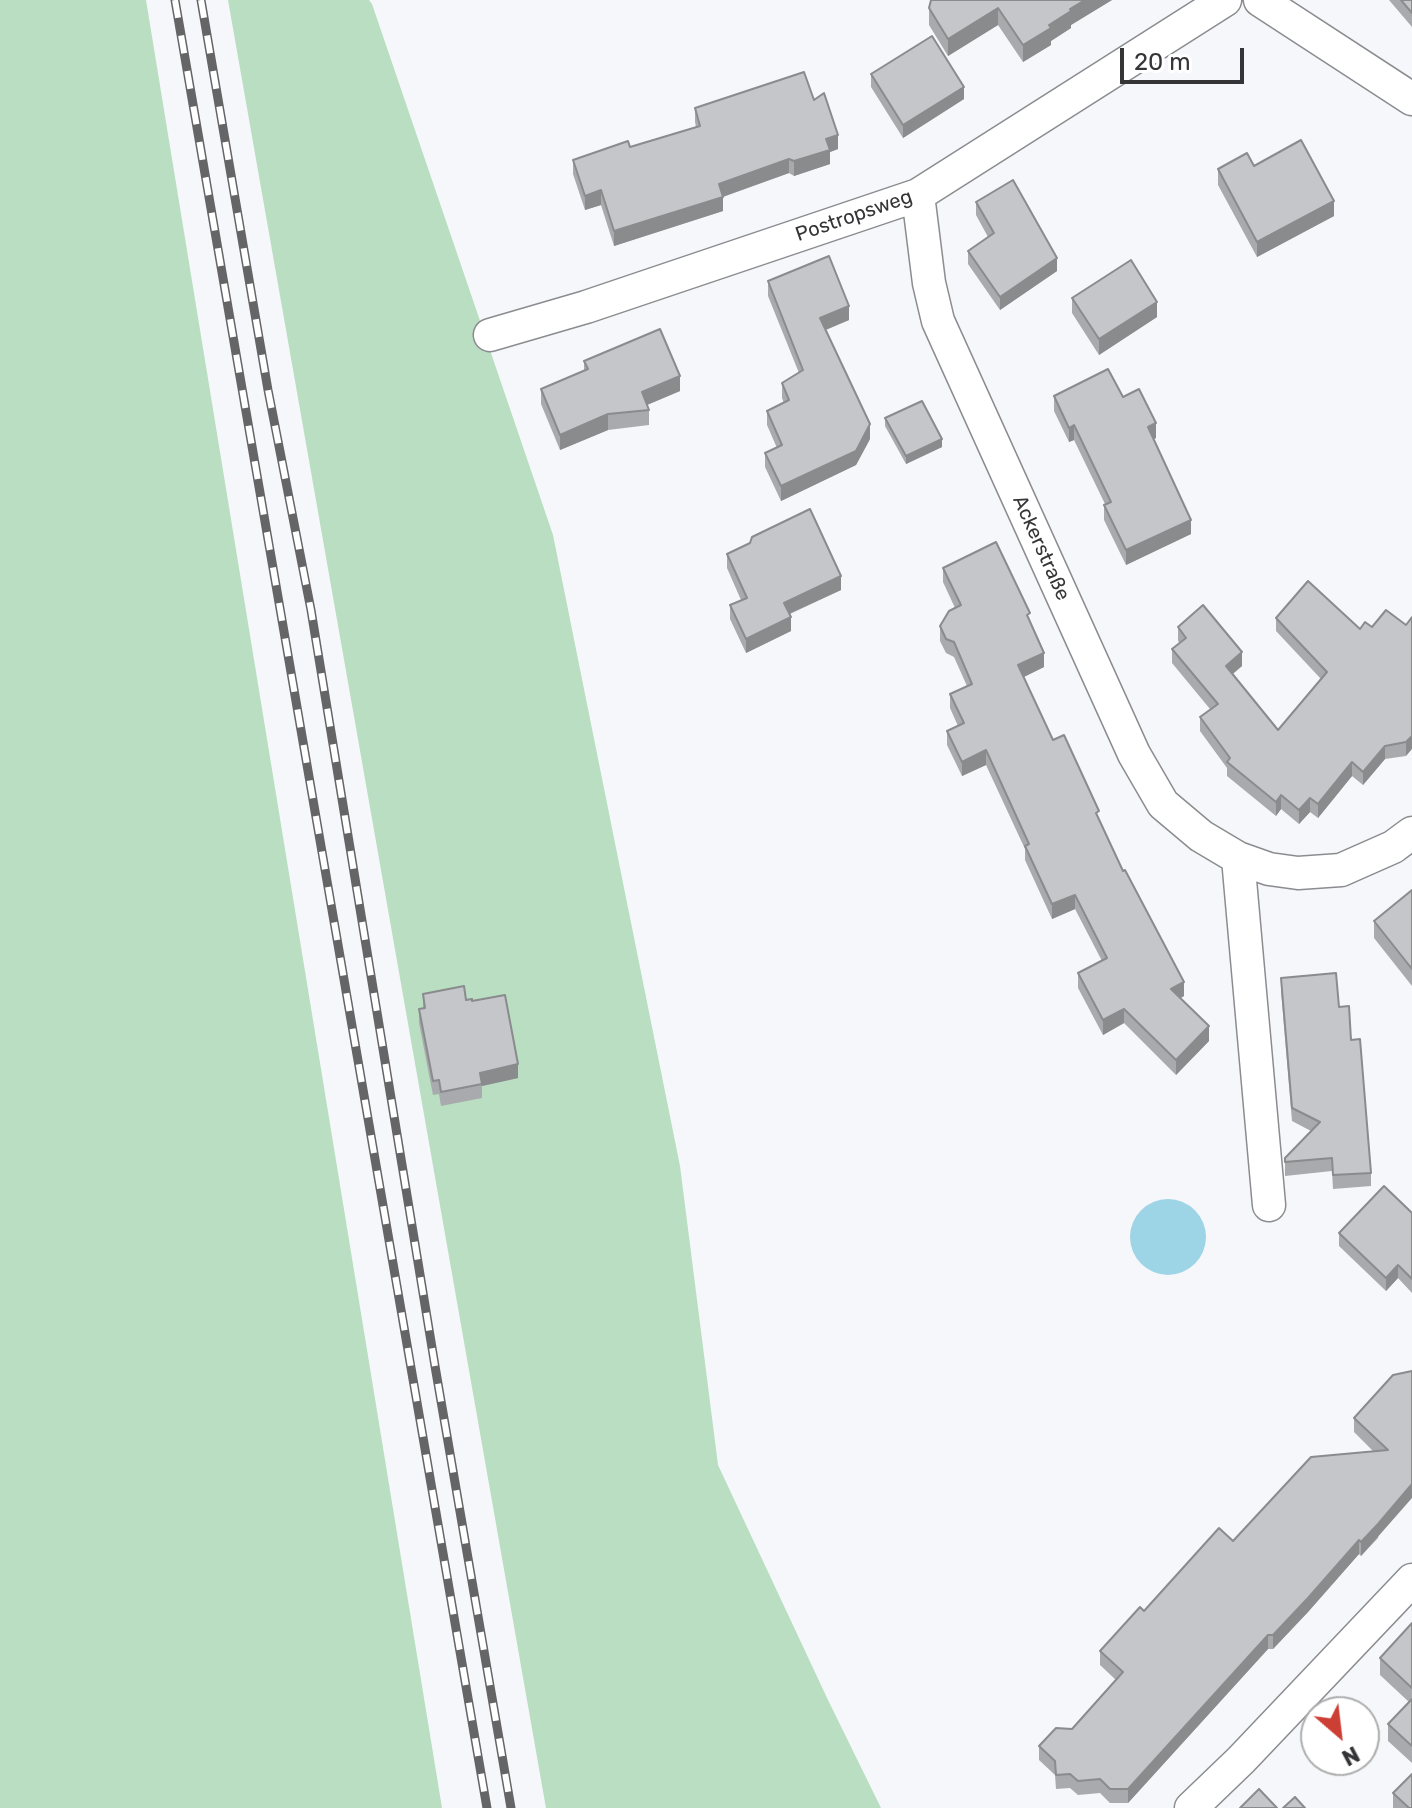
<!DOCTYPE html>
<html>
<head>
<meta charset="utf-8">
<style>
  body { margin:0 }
  #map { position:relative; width:1412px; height:1808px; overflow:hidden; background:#f5f7fa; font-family:Rubik,sans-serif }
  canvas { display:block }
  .north { position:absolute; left:1300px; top:1696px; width:80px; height:80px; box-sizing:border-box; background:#fff; border:2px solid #aeaeaf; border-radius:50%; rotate:152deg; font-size:22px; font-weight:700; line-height:32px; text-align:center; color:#353537 }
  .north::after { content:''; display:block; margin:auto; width:28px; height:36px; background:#cc3f35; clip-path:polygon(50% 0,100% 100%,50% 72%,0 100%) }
  .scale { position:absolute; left:1120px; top:48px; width:124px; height:36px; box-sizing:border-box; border:4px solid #353537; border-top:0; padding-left:10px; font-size:24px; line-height:28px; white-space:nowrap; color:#353537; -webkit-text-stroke:6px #fff; paint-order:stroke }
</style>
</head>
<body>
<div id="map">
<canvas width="1412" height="1808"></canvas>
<div class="north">N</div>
<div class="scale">20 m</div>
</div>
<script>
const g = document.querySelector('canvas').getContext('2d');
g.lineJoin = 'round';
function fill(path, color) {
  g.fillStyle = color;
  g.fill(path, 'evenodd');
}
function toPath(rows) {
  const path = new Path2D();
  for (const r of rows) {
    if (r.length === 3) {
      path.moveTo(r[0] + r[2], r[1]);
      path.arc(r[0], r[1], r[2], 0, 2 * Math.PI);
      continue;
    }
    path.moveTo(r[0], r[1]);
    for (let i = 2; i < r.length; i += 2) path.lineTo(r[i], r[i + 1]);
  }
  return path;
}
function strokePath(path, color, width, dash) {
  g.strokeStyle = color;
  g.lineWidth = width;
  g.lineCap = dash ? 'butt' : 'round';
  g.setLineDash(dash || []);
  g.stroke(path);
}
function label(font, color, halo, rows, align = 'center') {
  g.font = font + ' Rubik,sans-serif';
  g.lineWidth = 6;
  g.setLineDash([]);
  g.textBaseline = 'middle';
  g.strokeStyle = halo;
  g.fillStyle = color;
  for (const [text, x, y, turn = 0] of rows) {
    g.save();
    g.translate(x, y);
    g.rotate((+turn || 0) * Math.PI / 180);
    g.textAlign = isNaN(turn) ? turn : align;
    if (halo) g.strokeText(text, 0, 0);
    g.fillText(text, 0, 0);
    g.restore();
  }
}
fill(toPath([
  [0,0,146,0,442,1808,0,1808],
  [228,0,369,0,372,4,553,535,680,1166,718,1465,828,1700,881,1808,546,1808]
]), '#b9dec1');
fill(toPath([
  [1168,1237,38]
]), '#9dd4e6');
const street = toPath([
  [1260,0,1412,99],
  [918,195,929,283,938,321,1134,754,1163,804,1201,836,1238,858,1269,869,1298,873,1341,870,1393,847,1412,833],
  [490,335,586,307,918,195,1225,0],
  [1238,858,1269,1205],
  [1191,1808,1241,1760,1412,1580]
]);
strokePath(street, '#8b8c8f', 35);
strokePath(street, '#fff', 32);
const rail = toPath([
  [175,0,487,1808],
  [201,0,268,390,311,610,436,1372,511,1808]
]);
strokePath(rail, '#656568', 9);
strokePath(rail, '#fff', 6, [18]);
fill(toPath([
  [931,0,1112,0,1071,25,1071,28,1051,41,1051,45,1023,62,998,25,948,56,929,25,929,8],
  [1389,0,1412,0,1412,27],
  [871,74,964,99,903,138,871,87],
  [814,100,838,149,830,152,830,164,794,176,789,173,723,197,723,211,614,246,601,205,585,210,573,174,573,160,630,147,696,127,695,122,695,108],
  [1254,166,1334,216,1257,257,1218,185,1218,169],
  [976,202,1057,271,1000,310,968,264,968,251,988,237,976,215],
  [768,281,849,320,826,330,870,439,856,465,781,501,765,467,765,453,777,448,767,425,767,411,784,403,782,398,782,383,799,373,768,296],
  [1072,298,1157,317,1099,355,1072,313],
  [584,361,680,391,647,405,649,410,649,425,608,430,560,450,541,404,541,389,584,371],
  [1054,396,1123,397,1156,438,1153,439,1191,534,1126,565,1104,520,1104,505,1105,504,1074,440,1069,442,1054,411],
  [885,418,942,447,906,464,885,426],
  [727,554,841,590,790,614,791,631,746,653,730,619,730,605,741,600,727,568],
  [943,568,1030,621,1044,667,1023,677,1053,740,1099,820,1123,871,1184,996,1181,998,1209,1041,1176,1075,1124,1023,1103,1035,1078,988,1078,973,1102,961,1075,909,1052,919,1025,860,1025,849,986,765,962,776,947,745,947,731,958,726,950,708,950,694,967,686,954,657,946,653,940,641,940,626,955,608,943,582],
  [1412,617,1406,756,1385,759,1363,785,1352,776,1318,818,1310,812,1299,824,1281,809,1276,816,1227,776,1227,768,1200,731,1200,717,1210,709,1172,663,1172,649,1180,643,1178,641,1178,627,1242,666,1233,674,1278,730,1321,679,1276,631,1276,618,1360,629,1406,625],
  [1412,890,1412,986,1374,938,1374,921],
  [1281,978,1339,1007,1351,1040,1371,1173,1371,1186,1333,1189,1332,1171,1285,1176,1285,1158,1311,1131,1292,1121,1281,991],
  [423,994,466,1000,518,1078,482,1086,482,1098,441,1106,439,1094,433,1095,419,1023,419,1009,423,1008],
  [1412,1213,1412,1293,1398,1278,1386,1291,1339,1246,1339,1233],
  [1412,1371,1378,1538,1361,1556,1359,1554,1308,1612,1273,1649,1268,1649,1128,1803,1110,1803,1100,1793,1078,1795,1070,1788,1056,1789,1055,1775,1039,1760,1039,1746,1072,1729,1116,1680,1100,1665,1100,1651,1144,1611,1233,1541,1374,1452,1354,1432,1354,1418],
  [1412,1623,1412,1763,1388,1741,1388,1724,1409,1702,1380,1675,1380,1658],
  [1393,1793,1412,1808,1393,1808]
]), '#a9aaad');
fill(toPath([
  [1085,0,1112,0,1071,25,1071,28,1051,41,1051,45,1023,62,1023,45,1070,9],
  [998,8,998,25,948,56,948,39],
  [964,87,964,99,903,138,903,125],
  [838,135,838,149,830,152,830,164,794,176,794,161,826,139],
  [789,159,789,173,722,197,723,197,723,211,614,246,614,231,719,184],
  [601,190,601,205,585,210,585,196],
  [1334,201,1334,216,1257,257,1257,242],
  [1057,258,1057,271,1000,310,1000,297],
  [1157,302,1157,317,1099,355,1099,339],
  [849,306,849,320,820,332,820,318],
  [680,376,680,391,642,407,642,392],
  [608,414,608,430,560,450,560,435],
  [1156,423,1156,438,1148,442,1148,427],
  [870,424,870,439,856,465,781,501,781,486],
  [1074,425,1074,440,1069,442,1069,428],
  [942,439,942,447,906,464,906,456],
  [1191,520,1191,534,1126,565,1126,550],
  [841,576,841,590,784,616,784,603],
  [791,617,791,631,746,653,746,639],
  [1242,652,1242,666,1226,679,1226,666],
  [1044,653,1044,667,1018,680,1018,665],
  [1412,736,1412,749,1406,756,1406,742],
  [1385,746,1385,759,1363,785,1363,772],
  [986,750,986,765,962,776,962,762],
  [1352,762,1352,776,1318,818,1318,804],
  [1281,795,1281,809,1276,816,1276,802],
  [1310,798,1310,812,1299,824,1299,810],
  [1075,895,1075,909,1052,919,1052,904],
  [1184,982,1184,996,1171,1003,1171,989],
  [1124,1009,1124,1023,1103,1035,1103,1020],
  [1209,1026,1209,1041,1176,1075,1176,1060],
  [518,1064,518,1078,482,1086,480,1073],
  [1398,1265,1398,1278,1386,1291,1386,1278],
  [1412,1484,1412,1498,1361,1556,1361,1542],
  [1359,1540,1359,1554,1308,1612,1273,1649,1273,1635],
  [1268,1635,1268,1649,1128,1803,1128,1789]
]), '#898b8d');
const building = toPath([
  [931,0,1085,0,1070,9,1071,11,1049,25,1051,28,1023,45,998,8,948,39,929,8,931,0],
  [1401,0,1412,0,1412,13,1401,0],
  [932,36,964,87,903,125,871,74,932,36],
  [804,72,814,100,824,93,838,135,826,139,830,150,794,161,789,159,719,184,723,197,614,231,601,190,585,196,573,160,628,141,630,147,700,126,695,108,804,72],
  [1301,140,1334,201,1257,242,1218,169,1247,153,1254,166,1301,140],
  [1013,180,1057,258,1000,297,968,251,994,233,976,202,1013,180],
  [829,256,849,306,820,318,870,424,856,451,781,486,765,453,782,445,767,411,789,400,782,383,803,370,768,281,829,256],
  [1131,260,1157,302,1099,339,1072,298,1131,260],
  [660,329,680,376,642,392,649,410,608,414,560,435,541,389,588,369,584,361,660,329],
  [1108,369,1123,397,1139,389,1156,423,1148,427,1191,520,1126,550,1104,505,1111,502,1074,425,1069,428,1054,396,1108,369],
  [922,401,942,439,906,456,885,418,922,401],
  [810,509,841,576,784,603,791,617,746,639,730,605,747,598,727,554,750,543,752,537,810,509],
  [996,542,1030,613,1027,615,1044,653,1018,665,1053,740,1064,735,1099,811,1096,813,1123,871,1125,870,1184,982,1171,989,1209,1026,1176,1060,1124,1009,1103,1020,1078,973,1107,958,1075,895,1052,904,1025,846,1029,844,986,750,962,762,947,731,964,723,950,694,972,684,954,642,946,639,940,626,949,611,961,605,943,568,996,542],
  [1308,581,1360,629,1365,622,1372,627,1386,610,1406,625,1412,617,1412,736,1406,742,1385,746,1363,772,1352,762,1318,804,1310,798,1299,810,1281,795,1276,802,1227,762,1230,758,1200,717,1218,704,1172,649,1186,638,1178,627,1203,605,1242,652,1226,666,1278,730,1327,672,1276,618,1308,581],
  [1412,890,1412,969,1374,921,1412,890],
  [1336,973,1339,1007,1349,1006,1351,1040,1360,1039,1371,1173,1333,1175,1332,1158,1285,1162,1285,1158,1320,1122,1292,1108,1281,978,1336,973],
  [464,986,466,1000,472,999,472,1001,505,995,518,1064,480,1073,482,1084,441,1092,439,1080,433,1081,419,1009,425,1008,423,994,464,986],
  [1384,1186,1412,1213,1412,1279,1398,1265,1386,1278,1339,1233,1384,1186],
  [1412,1371,1412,1484,1378,1524,1361,1542,1359,1540,1308,1598,1273,1635,1268,1635,1128,1789,1110,1789,1100,1779,1078,1781,1070,1774,1056,1775,1055,1761,1039,1746,1056,1728,1072,1729,1123,1672,1100,1651,1140,1607,1144,1611,1219,1528,1233,1541,1311,1457,1388,1450,1354,1418,1393,1375,1412,1371],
  [1412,1623,1412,1688,1380,1658,1412,1623],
  [1412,1699,1412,1746,1388,1724,1412,1699],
  [1412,1774,1412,1808,1409,1808,1393,1793,1412,1774],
  [1259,1789,1277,1808,1240,1808,1259,1789],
  [1295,1797,1305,1808,1283,1808,1295,1797]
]);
fill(building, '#c4c6c9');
strokePath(building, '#898b8d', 2);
label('20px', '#353537', '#fff', [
  ["Postropsweg",854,216,-19],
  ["Ackerstraße",1041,548,66]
]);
</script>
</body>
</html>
